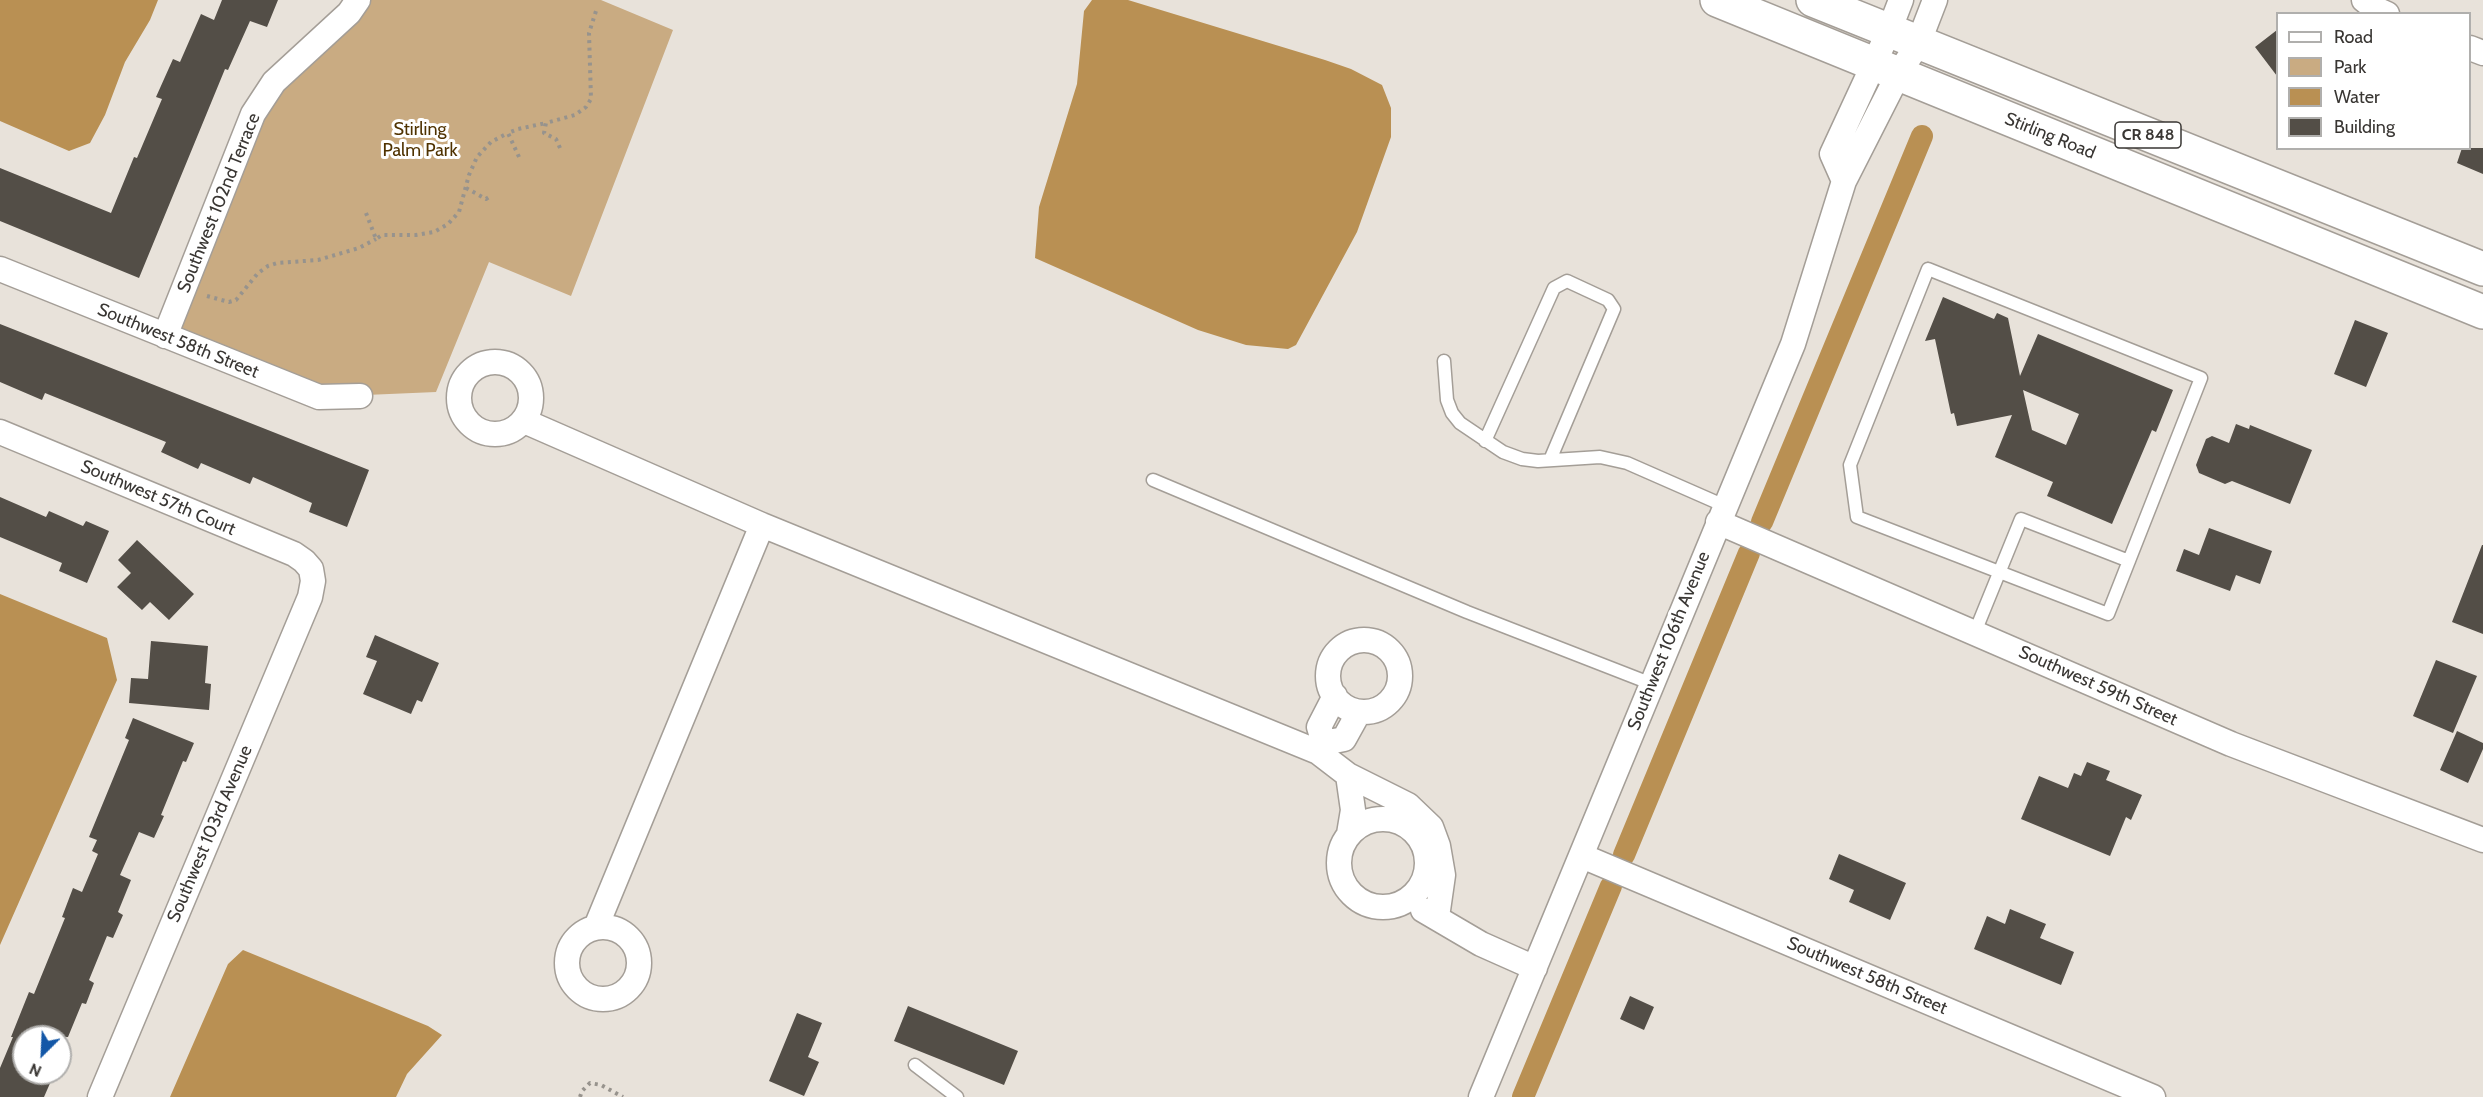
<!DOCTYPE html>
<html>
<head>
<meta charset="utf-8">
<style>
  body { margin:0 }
  #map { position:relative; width:2483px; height:1097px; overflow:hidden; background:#e8e2da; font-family:Cabin,sans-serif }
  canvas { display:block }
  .legend { position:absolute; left:2276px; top:12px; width:195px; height:138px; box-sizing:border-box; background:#fff; border:2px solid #b0afad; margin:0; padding:8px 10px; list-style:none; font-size:18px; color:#393633 }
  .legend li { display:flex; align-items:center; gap:12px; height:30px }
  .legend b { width:30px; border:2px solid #b0afad }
  .north { position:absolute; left:12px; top:1025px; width:60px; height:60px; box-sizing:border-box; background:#fff; border:2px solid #b0afad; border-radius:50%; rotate:204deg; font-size:16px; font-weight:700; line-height:24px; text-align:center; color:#393633 }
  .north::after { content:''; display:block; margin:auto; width:21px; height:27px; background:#1357a7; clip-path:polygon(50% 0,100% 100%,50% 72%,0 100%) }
</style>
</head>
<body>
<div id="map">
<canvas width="2483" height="1097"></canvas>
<ul class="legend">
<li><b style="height:8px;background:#fff"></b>Road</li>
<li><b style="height:16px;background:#c9ab82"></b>Park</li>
<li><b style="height:16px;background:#b99053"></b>Water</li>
<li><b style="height:16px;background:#534e47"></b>Building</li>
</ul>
<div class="north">N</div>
</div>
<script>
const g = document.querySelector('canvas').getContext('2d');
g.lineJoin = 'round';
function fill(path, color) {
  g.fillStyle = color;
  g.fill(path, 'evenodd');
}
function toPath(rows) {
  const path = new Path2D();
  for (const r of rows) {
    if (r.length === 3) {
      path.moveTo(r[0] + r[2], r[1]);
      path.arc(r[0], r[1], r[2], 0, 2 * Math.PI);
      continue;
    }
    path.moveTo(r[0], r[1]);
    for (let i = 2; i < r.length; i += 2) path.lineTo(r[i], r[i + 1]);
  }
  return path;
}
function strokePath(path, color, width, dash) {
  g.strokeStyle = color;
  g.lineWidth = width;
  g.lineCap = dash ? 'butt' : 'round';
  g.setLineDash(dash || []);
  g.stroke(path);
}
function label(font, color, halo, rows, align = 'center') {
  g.font = font + ' Cabin,sans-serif';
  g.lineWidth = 6;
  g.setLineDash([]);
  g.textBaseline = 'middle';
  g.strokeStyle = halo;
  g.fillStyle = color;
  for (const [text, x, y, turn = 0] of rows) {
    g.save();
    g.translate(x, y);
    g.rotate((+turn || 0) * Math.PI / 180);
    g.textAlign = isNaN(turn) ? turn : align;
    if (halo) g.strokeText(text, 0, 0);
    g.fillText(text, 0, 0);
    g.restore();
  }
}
fill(toPath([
  [358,0,601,0,673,30,571,296,489,262,436,392,319,397,165,336,262,99]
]), '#c9ab82');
fill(toPath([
  [0,0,158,0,150,20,125,62,105,115,90,143,69,151,0,121],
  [1092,0,1128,0,1325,60,1351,69,1382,85,1391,108,1391,137,1357,232,1296,345,1288,349,1246,345,1198,330,1035,258,1039,207,1077,84,1084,11],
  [0,594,107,638,117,680,0,945],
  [243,950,428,1026,442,1035,407,1074,396,1097,170,1097,228,964]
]), '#b99053');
strokePath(toPath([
  [1762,522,1922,136],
  [1624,855,1749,553],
  [1523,1097,1611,886]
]), '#b99053', 22);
fill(toPath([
  [222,0,278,0,267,27,250,21,228,70,225,69,139,278,0,221,0,168,111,213,134,157,137,158,162,99,156,97,173,59,180,62,201,14,214,20],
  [2277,30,2277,76,2255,47],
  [2462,148,2483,148,2483,174,2457,163],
  [1943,297,1994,319,1997,313,2008,318,2020,376,2038,334,2173,390,2156,432,2152,430,2112,524,2047,496,2053,482,1995,457,2012,415,1957,426,1954,413,1951,414,1935,339,1925,341],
  [2023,390,2079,414,2066,445,2032,430],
  [2355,320,2388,333,2366,387,2334,374],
  [0,324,369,470,347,527,309,512,312,503,253,477,250,484,201,463,198,469,161,452,166,442,45,393,42,400,0,382],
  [2236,424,2249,429,2250,425,2312,450,2290,504,2232,481,2225,484,2199,473,2196,465,2206,439,2212,436,2229,443],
  [0,497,46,517,49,511,83,526,86,521,109,531,87,583,59,571,62,563,0,537],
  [2209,528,2272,551,2260,584,2236,575,2230,591,2176,571,2184,549,2199,555],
  [137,540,194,594,169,620,150,602,142,610,117,587,131,573,118,560],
  [2482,545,2483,545,2483,634,2452,622],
  [375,635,439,663,422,702,417,700,411,714,363,694,377,661,366,657],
  [151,641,208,646,205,683,211,684,209,710,129,703,131,678,148,679],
  [2436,660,2477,676,2453,733,2413,716],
  [133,718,194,743,186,762,183,761,161,815,164,816,154,838,139,832,120,875,131,880,118,912,123,915,113,938,107,936,89,980,94,983,86,1004,82,1003,68,1037,24,1037,24,1073,32,1073,51,1081,44,1097,0,1097,0,1068,13,1037,11,1037,29,992,34,994,65,918,62,917,73,888,82,892,98,854,92,851,97,840,89,837,129,740,125,738],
  [2457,731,2483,743,2483,749,2468,783,2440,770],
  [2087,762,2110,771,2106,780,2142,795,2131,820,2126,817,2110,856,2021,819,2039,776,2068,788,2074,773,2081,776],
  [1839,854,1906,883,1890,920,1849,902,1854,890,1829,879],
  [2010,909,2046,924,2040,938,2074,952,2061,985,1974,949,1987,916,2005,924],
  [1630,996,1654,1007,1644,1030,1620,1019],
  [908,1006,1018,1051,1004,1085,894,1041],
  [797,1013,822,1023,808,1057,819,1062,804,1096,769,1081]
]), '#534e47');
const service = toPath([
  [1928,269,2201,378,2108,614,1857,517,1850,465,1928,269],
  [1444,361,1447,400,1452,413,1460,423,1503,452,1522,459,1538,461,1600,457,1627,463,1725,506],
  [1485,441,1554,288,1567,281,1608,300,1614,309,1550,460],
  [1153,480,1467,612,1652,684],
  [1975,632,2021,519,2129,561],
  [915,1065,957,1097]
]);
const minor = toPath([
  [2364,0,2374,8,2387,14],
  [2470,48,2483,53],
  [1844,181,1832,154,1889,31,1901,0],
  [0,269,319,397,360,396],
  [165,336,253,114,274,82,349,13,358,0],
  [495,398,36],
  [524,421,762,525,1318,752,1348,775,1408,805,1431,827,1438,846,1443,875,1437,917],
  [0,432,294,554,304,561,311,569,313,581,310,597,100,1097],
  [1718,522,2231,744,2483,840],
  [1364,676,36],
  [1324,743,1319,727,1335,696],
  [1318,752,1324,743,1344,739,1359,712],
  [1348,775,1353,810,1349,834],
  [1383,863,44],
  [1582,856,2153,1097],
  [1423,910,1481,944,1535,968],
  [603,963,36],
  [596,927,762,525],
  [1481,1097,1793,344,1844,181,1899,73,1918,44,1935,0]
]);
const primary = toPath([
  [1717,0,2483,312],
  [1813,0,2483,269]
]);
strokePath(service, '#a49e97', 15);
strokePath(minor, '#a49e97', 27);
strokePath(primary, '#a49e97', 36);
strokePath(toPath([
  [560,148,556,139,544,133,546,123,575,115,586,107,591,99,589,33,596,11],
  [519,157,508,133,518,129,546,123],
  [466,188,486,199,489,197],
  [366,213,376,239,382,235,416,235,434,232,448,224,459,212,469,175,477,157,491,142,508,133],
  [207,296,229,302,236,300,258,273,268,266,277,263,318,260,359,248,376,239],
  [580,1097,582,1091,590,1083,601,1085,623,1097]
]), '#97938d', 4, [3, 4.5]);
strokePath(service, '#fff', 12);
strokePath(minor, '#fff', 24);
strokePath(primary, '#fff', 33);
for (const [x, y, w] of [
  [2148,135,66]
]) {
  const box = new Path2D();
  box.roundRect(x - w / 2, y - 13, w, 26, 4.5);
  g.fillStyle = '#fff';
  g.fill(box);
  strokePath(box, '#393633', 1.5);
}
label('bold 16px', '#393633', null, [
  ["CR 848",2148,135]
]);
label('18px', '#4f3200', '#fff', [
  ["Stirling",420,130],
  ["Palm Park",420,151]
]);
label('18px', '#393633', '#fff', [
  ["Stirling Road",2050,136,22],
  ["Southwest 102nd Terrace",219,203,-68],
  ["Southwest 58th Street",178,341,22],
  ["Southwest 57th Court",158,498,23],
  ["Southwest 106th Avenue",1669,641,-68],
  ["Southwest 59th Street",2098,686,24],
  ["Southwest 103rd Avenue",210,834,-67],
  ["Southwest 58th Street",1867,976,23]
]);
</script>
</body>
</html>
